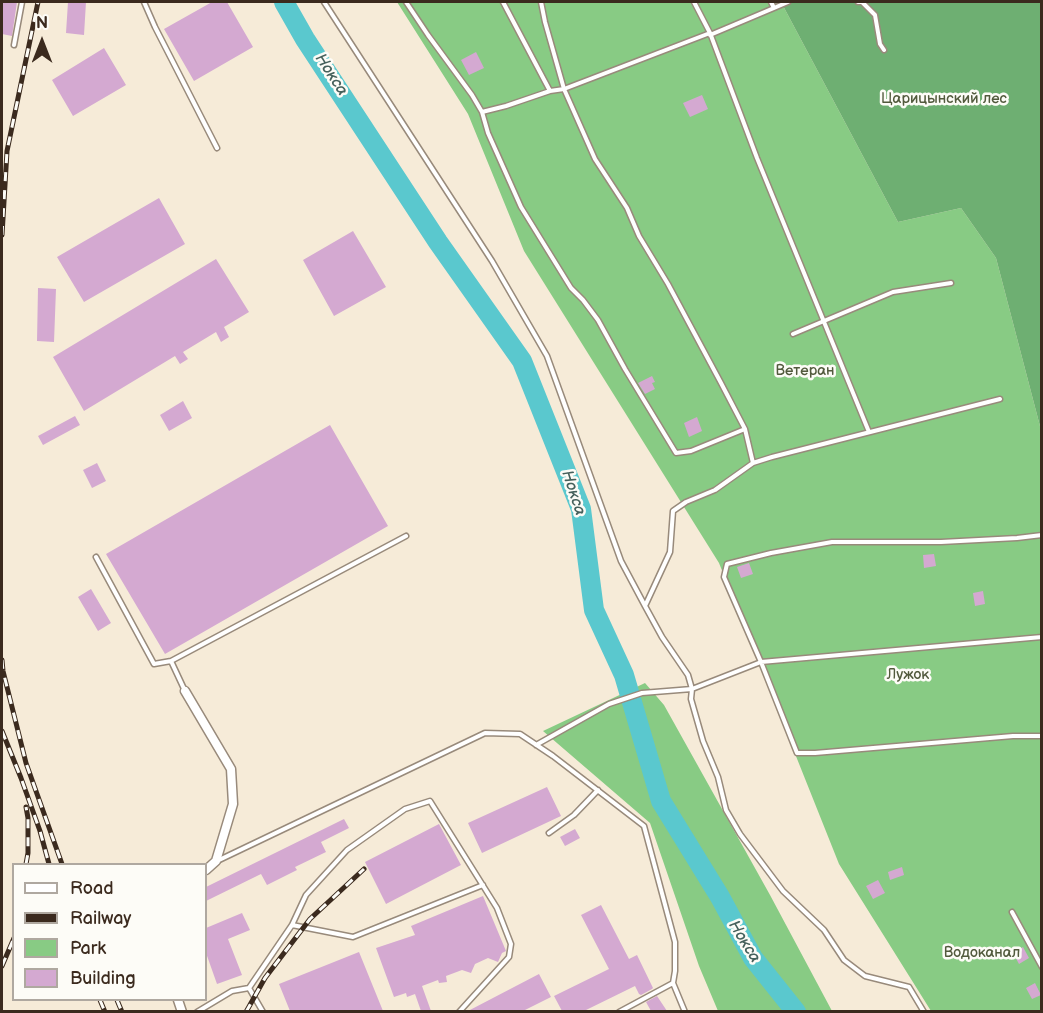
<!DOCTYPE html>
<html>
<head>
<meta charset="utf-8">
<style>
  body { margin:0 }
  #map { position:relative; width:1043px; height:1013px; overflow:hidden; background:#f6ebd8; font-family:"Balsamiq Sans",sans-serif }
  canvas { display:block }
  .frame { position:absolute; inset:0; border:3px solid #3b2a1e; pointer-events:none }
  .legend { position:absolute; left:12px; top:863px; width:195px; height:138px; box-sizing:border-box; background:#fdfcf7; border:2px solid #afa8a0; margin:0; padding:8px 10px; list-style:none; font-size:18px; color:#3b2a1e }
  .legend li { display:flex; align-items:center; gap:12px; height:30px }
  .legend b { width:30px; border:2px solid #afa8a0 }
  .north { position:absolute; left:12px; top:12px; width:60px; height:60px; -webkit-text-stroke:4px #fdfcf7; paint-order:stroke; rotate:0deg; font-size:16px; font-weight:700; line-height:24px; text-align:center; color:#3b2a1e }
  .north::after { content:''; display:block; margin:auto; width:21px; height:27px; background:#3b2a1e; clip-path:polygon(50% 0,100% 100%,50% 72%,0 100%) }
</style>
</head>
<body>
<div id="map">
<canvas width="1043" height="1013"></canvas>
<div class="frame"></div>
<ul class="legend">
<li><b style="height:8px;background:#fff"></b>Road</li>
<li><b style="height:8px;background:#3b2a1e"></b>Railway</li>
<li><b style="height:16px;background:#88cb84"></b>Park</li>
<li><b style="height:16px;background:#d4a9d1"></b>Building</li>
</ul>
<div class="north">N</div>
</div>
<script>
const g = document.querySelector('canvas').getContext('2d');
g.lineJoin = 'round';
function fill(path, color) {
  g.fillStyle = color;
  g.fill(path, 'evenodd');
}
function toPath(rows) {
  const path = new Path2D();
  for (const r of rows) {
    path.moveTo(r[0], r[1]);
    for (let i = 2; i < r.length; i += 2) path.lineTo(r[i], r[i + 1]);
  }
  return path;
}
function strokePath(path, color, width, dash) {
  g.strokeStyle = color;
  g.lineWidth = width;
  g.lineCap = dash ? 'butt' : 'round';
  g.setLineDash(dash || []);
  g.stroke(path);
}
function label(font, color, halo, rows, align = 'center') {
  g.font = font + ' "Balsamiq Sans",sans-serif';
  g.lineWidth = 5;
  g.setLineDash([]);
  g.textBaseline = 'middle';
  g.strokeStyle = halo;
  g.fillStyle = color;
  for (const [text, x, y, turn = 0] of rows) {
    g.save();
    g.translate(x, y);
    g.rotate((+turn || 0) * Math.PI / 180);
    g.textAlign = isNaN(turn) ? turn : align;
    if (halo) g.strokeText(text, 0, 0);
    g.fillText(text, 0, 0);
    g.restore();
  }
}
fill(toPath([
  [397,2,781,2,898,222,961,208,996,258,1041,430,1041,1011,931,1011,839,864,719,563,524,251,468,114],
  [645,683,664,705,770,895,832,1011,718,1011,699,966,650,823,543,731]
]), '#88cb84');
fill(toPath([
  [781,2,1041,2,1041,430,996,258,961,208,898,222]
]), '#6eaf72');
strokePath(toPath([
  [284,2,305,39,438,242,522,361,581,509,594,610,624,675,661,801,720,897,753,958,796,1012]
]), '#5ac8ce', 20);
fill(toPath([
  [2,2,17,2,12,36,2,34],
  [68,2,86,2,84,35,66,33],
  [212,2,227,2,253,47,194,81,164,29],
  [104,48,126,85,73,116,52,80],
  [476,52,484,68,469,75,461,60],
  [702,95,708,109,690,117,683,103],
  [159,198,185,244,84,302,57,257],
  [353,231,386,287,334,316,303,260],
  [216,259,249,312,224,327,229,337,221,342,216,332,183,352,188,359,180,364,175,356,84,411,53,357],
  [38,288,56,289,54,342,37,341],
  [652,376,655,382,652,383,655,389,645,394,638,383],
  [183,401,192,418,169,431,160,415],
  [75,416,80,425,43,445,38,436],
  [697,417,702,431,689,437,684,423],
  [330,425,388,526,165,654,106,554],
  [97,463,106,481,92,488,83,470],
  [934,554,936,566,924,568,923,555],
  [749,563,753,574,741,578,737,567],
  [91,589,111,623,98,631,78,597],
  [983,591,985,604,975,606,973,593],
  [547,787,561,816,482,853,468,823],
  [344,819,349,828,321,842,326,852,295,867,297,870,267,885,261,874,206,901,206,887],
  [439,824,461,865,386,904,365,862],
  [575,829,580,838,565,846,560,837],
  [902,867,904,875,890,880,888,872],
  [878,880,885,893,873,899,866,886],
  [483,896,506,951,502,953,498,962,488,958,475,964,471,973,462,970,446,976,447,982,439,983,438,980,422,986,431,1011,421,1011,415,994,407,997,406,993,394,997,376,948,415,935,411,926],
  [601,905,629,959,637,955,653,988,652,989,641,995,639,994,635,986,584,1011,562,1011,554,996,609,969,581,915],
  [242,913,250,930,228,939,242,975,217,984,206,953,206,928],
  [1023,947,1029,958,1019,964,1013,953],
  [359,952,383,1011,290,1011,279,984],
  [539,974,551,997,523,1011,468,1011],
  [1035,983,1041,995,1032,999,1026,988],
  [657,996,667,1011,651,1011,646,1002]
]), '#d4a9d1');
const lane = toPath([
  [144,2,155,27,217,148],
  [324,2,492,261,547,356,621,561,645,606],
  [406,2,428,35,472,95,482,112,506,106,550,91,564,89,710,33],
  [503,2,550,91],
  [541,2,545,22,564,89,595,159,627,208,639,236,668,284,721,383,745,429,753,463],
  [694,2,710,33,757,158,869,432],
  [771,2,774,8,788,2],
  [858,2,862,2,875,15,880,44,884,50],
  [710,35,774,8],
  [14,45,22,2],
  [482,112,488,133,521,207,571,288,583,300,598,320,625,369,676,453,691,451,745,429],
  [793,334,893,292,951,283],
  [1000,399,772,457,753,463,715,490,686,502,673,511,670,552,645,606,662,637,688,675,692,689,761,662,1042,637],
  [1042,535,1017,538,941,542,832,542,771,553,727,564,724,577,761,662,797,753,815,753,1013,736,1042,736],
  [96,557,154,664,171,661],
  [185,691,171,661,406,536],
  [536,745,609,704,642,693,692,689,691,699,703,741,718,777,726,810,740,834,783,891,824,930,844,960,865,976,909,987,924,1012],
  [549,833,574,815,598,790],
  [217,861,485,733,520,734,553,756,644,826,675,942,675,971,673,983,685,1012],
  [1012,912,1042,967],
  [292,925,353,937,483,885],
  [249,988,263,1012],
  [197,1012,232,991,249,988,292,925,306,895,347,850,405,809,430,801,497,908,511,944,509,957,459,1012],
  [619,1012,673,983]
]);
const street = toPath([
  [185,691,231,769,233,804,216,861,206,870],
  [178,1000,182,1012]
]);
strokePath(lane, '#988a7b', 7);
strokePath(street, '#988a7b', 11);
strokePath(lane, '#fff', 4);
strokePath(street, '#fff', 8);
const rail = toPath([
  [2,235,7,151,38,2],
  [2,660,3,671,26,763,62,864],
  [2,731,21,778,40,831,49,864],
  [26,864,28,853,28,818,26,807],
  [2,966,14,938],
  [100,1000,105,1012],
  [117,1000,122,1012],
  [246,1012,265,978,310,919,364,869]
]);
strokePath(rail, '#3b2a1e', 5);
strokePath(rail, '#fdfcf7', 3, [9]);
label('15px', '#525a3d', '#fdfcf7', [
  ["Царицынский лес",944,99],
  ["Ветеран",805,371],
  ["Лужок",908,675],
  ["Водоканал",982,953]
]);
label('italic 16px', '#46615c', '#fdfcf7', [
  ["Нокса",331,75,57],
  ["Нокса",573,493,72],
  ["Нокса",744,942,58]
]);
</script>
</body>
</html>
